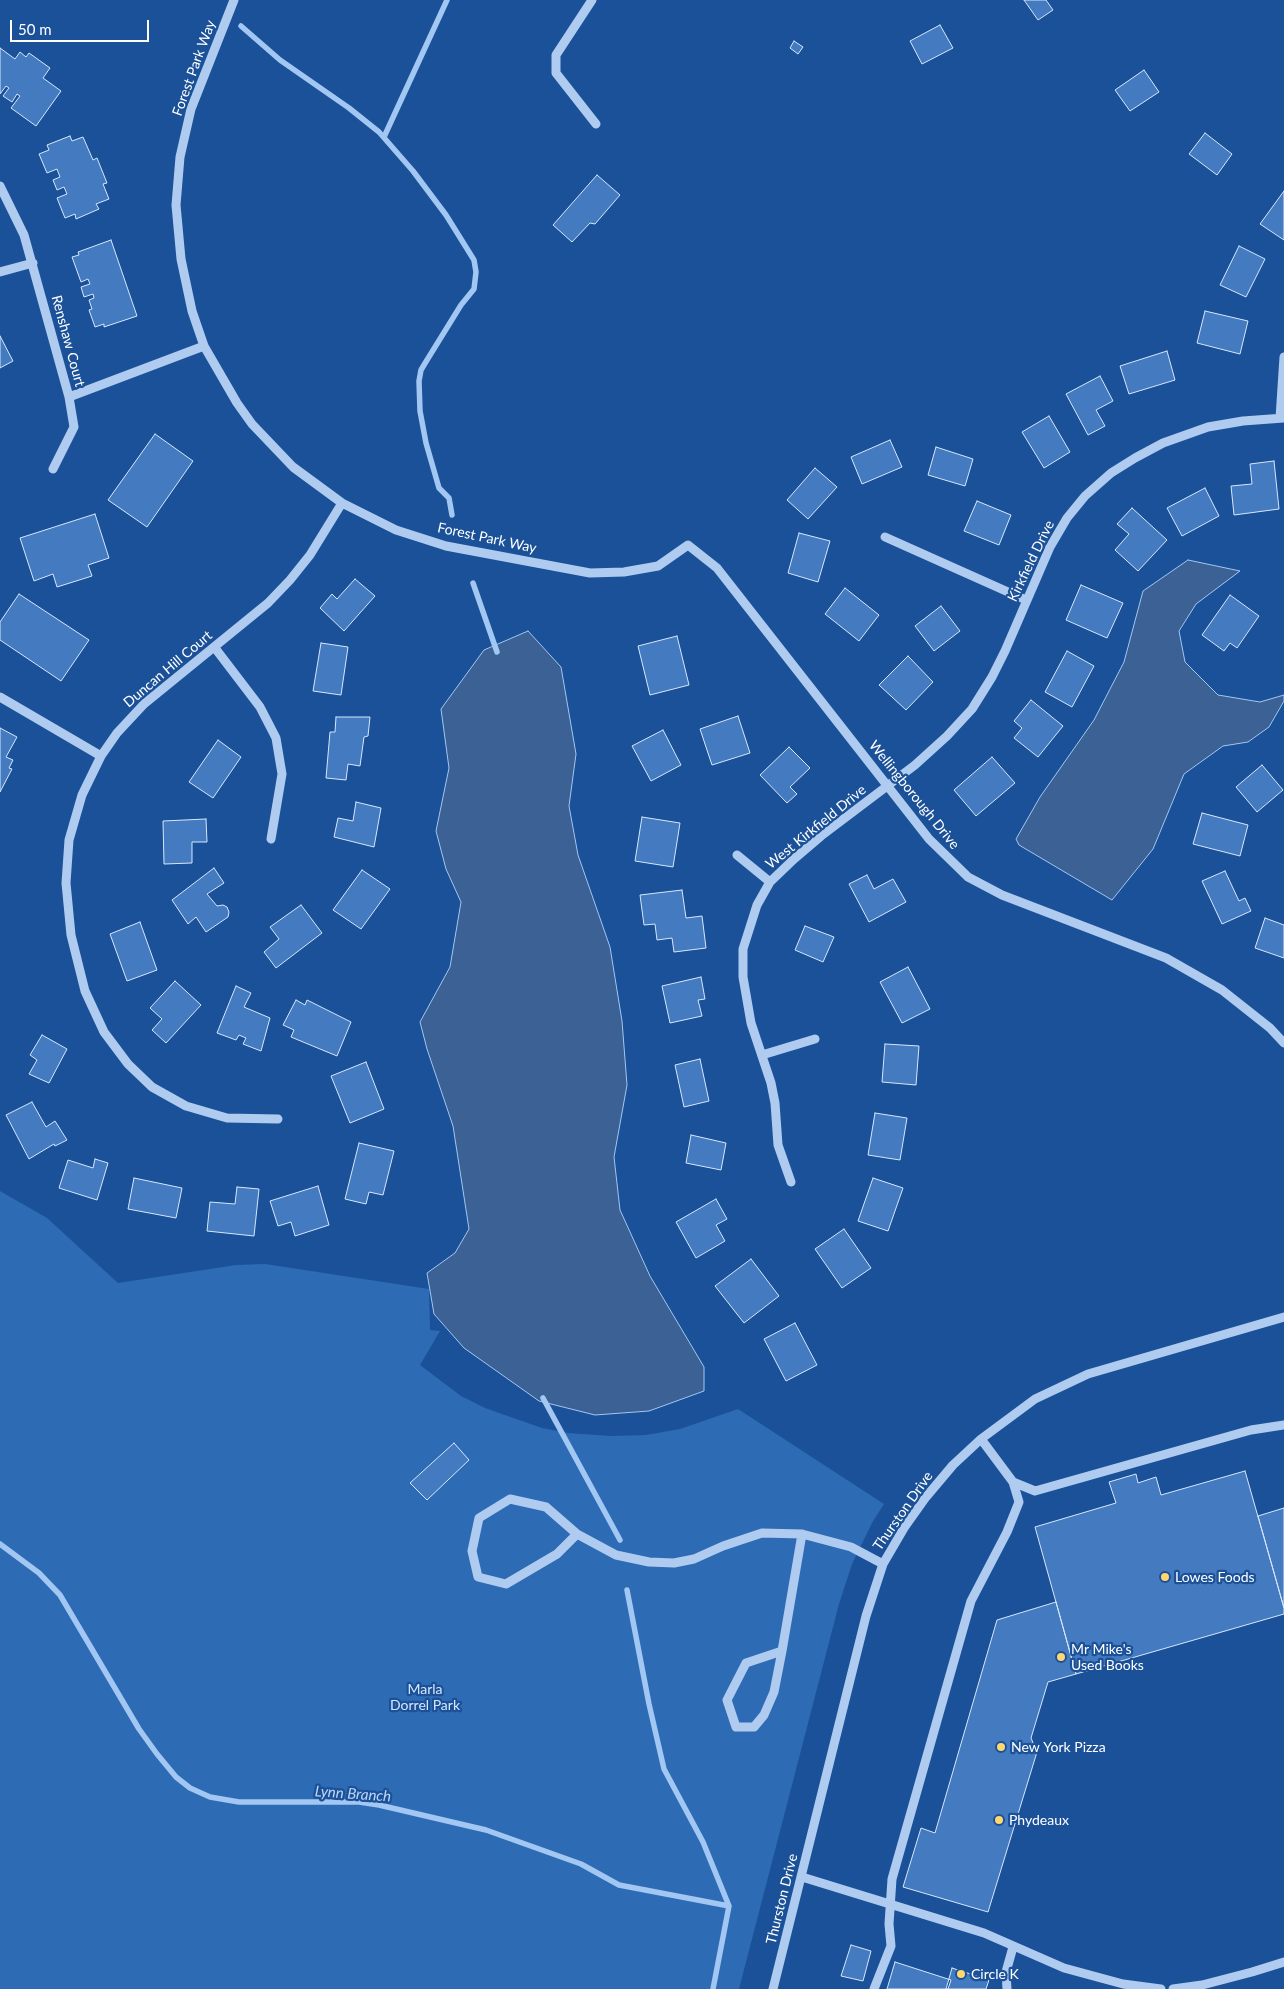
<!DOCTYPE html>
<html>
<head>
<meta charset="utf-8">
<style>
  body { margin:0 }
  #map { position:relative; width:1284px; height:1989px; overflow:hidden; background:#1b5198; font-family:Lato,sans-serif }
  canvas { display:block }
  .scale { position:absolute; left:10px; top:20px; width:139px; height:22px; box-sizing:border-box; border:2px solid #fff; border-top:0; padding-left:6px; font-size:15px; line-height:18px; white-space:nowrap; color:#fff; -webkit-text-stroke:4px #1b5198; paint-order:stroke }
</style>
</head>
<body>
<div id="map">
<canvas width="1284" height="1989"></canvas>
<div class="scale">50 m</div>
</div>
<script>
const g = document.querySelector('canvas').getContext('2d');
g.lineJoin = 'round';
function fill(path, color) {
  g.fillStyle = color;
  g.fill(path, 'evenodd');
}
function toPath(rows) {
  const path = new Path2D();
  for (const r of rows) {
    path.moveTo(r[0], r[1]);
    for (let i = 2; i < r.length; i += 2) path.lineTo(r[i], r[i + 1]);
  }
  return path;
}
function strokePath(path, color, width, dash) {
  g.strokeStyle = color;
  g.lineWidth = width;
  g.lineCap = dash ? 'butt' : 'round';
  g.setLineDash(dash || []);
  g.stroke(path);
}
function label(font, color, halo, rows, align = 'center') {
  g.font = font + ' Lato,sans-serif';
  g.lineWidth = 4.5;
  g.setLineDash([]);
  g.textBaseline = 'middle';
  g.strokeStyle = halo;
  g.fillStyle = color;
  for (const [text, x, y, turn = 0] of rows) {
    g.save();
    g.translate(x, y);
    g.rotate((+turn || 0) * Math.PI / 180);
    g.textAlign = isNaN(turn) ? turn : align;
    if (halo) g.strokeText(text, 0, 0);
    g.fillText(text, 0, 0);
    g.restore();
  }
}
fill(toPath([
  [0,1191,47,1218,118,1283,236,1265,265,1264,429,1289,430,1330,440,1331,420,1365,461,1396,485,1408,542,1428,568,1433,611,1436,646,1435,680,1429,738,1409,884,1504,872,1523,852,1564,839,1604,739,1989,0,1989]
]), '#2e6bb5');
const water = toPath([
  [1188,560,1240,571,1196,604,1179,631,1185,662,1218,695,1260,702,1284,695,1284,701,1269,727,1248,742,1223,746,1184,774,1153,849,1112,900,1019,845,1016,839,1040,797,1094,720,1124,662,1143,591,1188,560],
  [528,631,561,667,576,754,569,806,578,855,610,947,622,1021,627,1085,614,1157,620,1210,650,1276,704,1367,704,1391,649,1411,595,1415,539,1401,464,1348,434,1314,427,1273,455,1253,469,1229,453,1126,427,1049,420,1022,450,967,461,902,446,869,436,831,449,768,441,709,484,650,528,631]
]);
fill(water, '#3b6195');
strokePath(water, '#a2c7f2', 1);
strokePath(toPath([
  [241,26,280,60,349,108,379,132,413,171,446,215,474,260,476,272,474,289,461,305,427,360,421,370,419,381,420,411,426,443,439,488,449,498,452,515],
  [384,137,447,0],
  [473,583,497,652],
  [543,1398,620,1540],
  [0,1544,39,1573,60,1595,139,1729,157,1754,176,1777,190,1788,210,1797,239,1802,359,1802,379,1805,486,1830,581,1864,619,1885,729,1906],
  [627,1590,649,1704,664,1769,703,1842,729,1906],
  [713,1989,729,1906]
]), '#a2c7f2', 5.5);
const building = toPath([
  [1024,0,1046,0,1053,10,1038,20,1024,0],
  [940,25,953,48,922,64,910,41,940,25],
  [794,41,803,47,798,54,790,48,794,41],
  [0,48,15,59,20,52,26,57,29,53,50,68,43,78,61,91,36,126,11,108,20,96,17,94,12,102,3,96,9,88,6,86,0,94,0,48],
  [1144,70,1159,92,1130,111,1115,90,1144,70],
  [1205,133,1232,154,1217,175,1189,154,1205,133],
  [70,136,72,141,83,137,93,160,97,158,107,183,103,184,109,199,96,204,99,209,76,219,75,214,65,218,57,198,67,194,64,187,57,190,53,180,60,177,57,169,47,173,39,154,49,150,47,145,70,136],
  [597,175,620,195,595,224,590,223,572,242,553,225,597,175],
  [1284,191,1284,240,1260,224,1284,191],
  [111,240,137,316,104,327,104,324,95,327,89,310,92,309,89,300,94,298,93,294,84,297,81,287,90,284,88,279,81,282,72,257,79,255,78,252,111,240],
  [1239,246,1265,259,1246,297,1220,285,1239,246],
  [1205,311,1248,321,1240,354,1197,343,1205,311],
  [0,336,13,361,0,368,0,336],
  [1167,351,1175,380,1129,394,1120,366,1167,351],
  [1100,376,1113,401,1096,410,1105,426,1088,435,1066,394,1100,376],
  [1049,416,1070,452,1044,468,1022,432,1049,416],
  [155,434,193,461,147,527,108,500,155,434],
  [890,440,902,467,862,484,851,457,890,440],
  [936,447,973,459,965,486,928,475,936,447],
  [1274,461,1279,509,1234,515,1231,486,1252,484,1250,464,1274,461],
  [815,468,837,487,808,519,787,500,815,468],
  [1205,488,1219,516,1182,536,1167,508,1205,488],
  [977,501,1011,515,999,545,964,531,977,501],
  [1132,508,1167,540,1138,571,1115,550,1129,534,1117,524,1132,508],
  [95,514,109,558,88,565,92,576,57,587,53,574,34,581,20,538,95,514],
  [799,533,830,541,818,582,788,573,799,533],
  [355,579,375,596,344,631,320,608,332,594,337,599,355,579],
  [1081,585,1123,603,1107,638,1066,620,1081,585],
  [845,588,879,615,859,641,825,614,845,588],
  [19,594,89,640,61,681,0,640,0,622,19,594],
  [1230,595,1259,616,1237,648,1230,643,1224,651,1202,635,1230,595],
  [941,606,960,631,934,651,915,626,941,606],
  [677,636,689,685,650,695,638,646,677,636],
  [321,643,348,647,341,695,313,691,321,643],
  [1067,651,1094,666,1072,707,1045,692,1067,651],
  [908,656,933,682,906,710,879,685,908,656],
  [1031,700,1063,726,1038,757,1014,738,1022,728,1014,721,1031,700],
  [738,716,750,753,712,765,700,729,738,716],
  [336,717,370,717,368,736,364,737,360,766,348,764,346,780,326,778,330,732,335,732,336,717],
  [0,728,17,737,6,757,13,760,9,768,12,769,0,792,0,728],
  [663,730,681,765,651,781,632,746,663,730],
  [218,740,241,757,213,798,189,782,218,740],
  [789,747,810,768,790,787,797,794,787,803,760,775,789,747],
  [992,757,1015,783,976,816,954,790,992,757],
  [1262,765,1283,790,1257,812,1236,787,1262,765],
  [356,802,381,808,374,847,334,837,338,818,353,821,356,802],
  [1202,813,1248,825,1240,856,1193,844,1202,813],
  [642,817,680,823,673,867,635,861,642,817],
  [206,819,207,842,192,842,192,863,164,864,163,821,206,819],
  [214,868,224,883,207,894,217,906,223,905,227,907,229,912,228,917,206,932,196,917,188,924,172,900,214,868],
  [362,870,390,889,361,929,333,910,362,870],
  [1225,871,1239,901,1245,898,1251,911,1222,924,1202,881,1225,871],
  [867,875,874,889,893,879,906,902,869,922,849,884,867,875],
  [682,890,686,918,702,916,706,948,674,952,672,938,657,940,655,924,644,925,640,895,682,890],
  [301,905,322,933,276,968,264,952,279,939,270,927,301,905],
  [1265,918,1284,925,1284,958,1255,948,1265,918],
  [140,922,157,970,127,981,110,934,140,922],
  [805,926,834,937,823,962,795,950,805,926],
  [908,967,930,1009,902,1023,880,982,908,967],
  [701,977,705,999,698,1000,702,1016,670,1023,662,986,701,977],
  [175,981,201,1005,166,1043,152,1030,162,1019,150,1008,175,981],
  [236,986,251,993,244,1007,270,1018,261,1051,243,1044,246,1038,239,1035,236,1040,217,1033,236,986],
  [296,1000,305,1005,307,1000,351,1022,337,1056,291,1037,294,1030,283,1025,296,1000],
  [42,1035,67,1049,49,1083,29,1074,37,1060,30,1055,42,1035],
  [885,1044,919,1046,916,1085,882,1082,885,1044],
  [700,1059,709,1101,684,1107,675,1065,700,1059],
  [366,1062,384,1109,350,1123,331,1076,366,1062],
  [32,1102,46,1127,55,1121,67,1140,55,1146,54,1144,29,1159,6,1115,32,1102],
  [875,1113,907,1118,900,1160,868,1155,875,1113],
  [691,1135,726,1143,721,1170,686,1163,691,1135],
  [359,1143,394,1151,383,1195,369,1192,366,1204,345,1199,359,1143],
  [95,1159,108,1163,97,1200,59,1188,68,1160,93,1168,95,1159],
  [134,1178,182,1188,176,1218,128,1209,134,1178],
  [873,1178,903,1188,888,1231,858,1221,873,1178],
  [318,1186,329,1225,295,1236,291,1222,278,1226,270,1201,318,1186],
  [237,1187,259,1189,254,1236,207,1231,210,1202,235,1204,237,1187],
  [716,1199,727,1219,716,1225,725,1241,696,1258,676,1222,716,1199],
  [844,1229,871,1268,842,1288,815,1249,844,1229],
  [751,1259,779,1296,744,1323,715,1286,751,1259],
  [795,1323,817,1365,786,1381,764,1339,795,1323],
  [454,1443,469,1460,427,1500,410,1483,454,1443],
  [1245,1471,1284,1608,1284,1614,1076,1674,1035,1527,1116,1503,1109,1482,1136,1474,1138,1483,1156,1477,1161,1495,1245,1471],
  [1284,1508,1284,1608,1258,1516,1284,1508],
  [1056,1602,1076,1674,1048,1682,1031,1738,1037,1752,988,1912,903,1887,921,1828,935,1833,997,1620,1056,1602],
  [851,1945,871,1951,863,1981,841,1976,851,1945],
  [895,1962,951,1980,948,1989,887,1989,895,1962],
  [952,1968,989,1980,986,1989,946,1989,952,1968]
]);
fill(building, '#447abf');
strokePath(building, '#d6e7fb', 1);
strokePath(toPath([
  [234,0,191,109,180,157,176,205,181,259,192,311,204,346,237,403,252,424,293,467,342,503,396,530,446,546,590,573,624,572,658,566,688,545,717,568,929,839,968,877,1002,895,1166,958,1222,990,1270,1028,1284,1043],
  [592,0,556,55,556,73,596,124],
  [0,186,24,235,69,397,204,346],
  [0,272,33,263],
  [1280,418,1284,357],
  [53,469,74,427,69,397],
  [885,537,1026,600],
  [215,648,260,707,276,738,282,774,271,839],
  [0,697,101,756],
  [737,855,770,882],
  [762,1055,815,1039],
  [278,1119,227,1118,186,1106,152,1087,128,1064,104,1032,85,991,71,935,66,883,69,840,82,795,101,756,117,733,144,704,268,603,290,580,310,555,342,503],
  [791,1182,778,1145,775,1103,771,1083,751,1023,743,977,743,949,757,905,770,882,794,859,821,836,915,765,947,736,972,709,992,677,1005,651,1050,547,1067,518,1085,496,1111,473,1135,458,1163,443,1208,427,1243,421,1284,418],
  [1013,1482,1035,1491,1251,1430,1284,1425],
  [577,1534,557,1554,506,1584,478,1577,472,1551,479,1518,510,1499,546,1507,577,1534,616,1555,649,1562,674,1563,694,1559,723,1546,762,1533,802,1534,851,1547,883,1564],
  [782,1651,774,1692,764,1715,754,1727,736,1727,727,1700,746,1663,782,1651,802,1534],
  [802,1877,984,1933,1064,1968,1123,1984,1161,1989],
  [773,1989,866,1616,883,1564,904,1528,926,1497,953,1465,981,1439,1035,1399,1088,1374,1284,1317],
  [874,1989,891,1946,889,1924,892,1879,971,1601,1007,1532,1019,1502,1013,1482,981,1439],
  [1007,1989,1006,1972,1013,1947],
  [1173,1989,1202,1985,1252,1972,1284,1962]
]), '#afccf0', 9);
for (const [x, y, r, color] of [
  [1165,1577,5,"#ffd66f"],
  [1061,1657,5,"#ffd66f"],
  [1001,1747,5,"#ffd66f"],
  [999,1820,5,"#ffd66f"],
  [961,1974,5,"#ffd66f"]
]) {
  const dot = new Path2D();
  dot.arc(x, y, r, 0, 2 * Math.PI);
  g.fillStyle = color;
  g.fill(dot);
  strokePath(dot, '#1b5198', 2);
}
label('14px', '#fff', '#1b5198', [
  ["Forest Park Way",194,68,-70],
  ["Renshaw Court",68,341,75],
  ["Forest Park Way",487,538,12],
  ["Kirkfield Drive",1031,561,-64],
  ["Duncan Hill Court",168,669,-40],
  ["Wellingborough Drive",914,795,51],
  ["West Kirkfield Drive",816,827,-39],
  ["Thurston Drive",903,1511,-55],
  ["Thurston Drive",782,1899,-76]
]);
label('14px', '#fff', '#1b5198', [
  ["Lowes Foods",1175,1577],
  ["Mr Mike's",1071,1649],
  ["Used Books",1071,1665],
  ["New York Pizza",1011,1747],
  ["Phydeaux",1009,1820],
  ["Circle K",971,1974]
], 'left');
label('14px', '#d6e7fb', '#1b5198', [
  ["Marla",425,1689],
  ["Dorrel Park",425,1705]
]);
label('italic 15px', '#bcd7f7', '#1b5198', [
  ["Lynn Branch",353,1794,4]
]);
</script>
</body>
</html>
